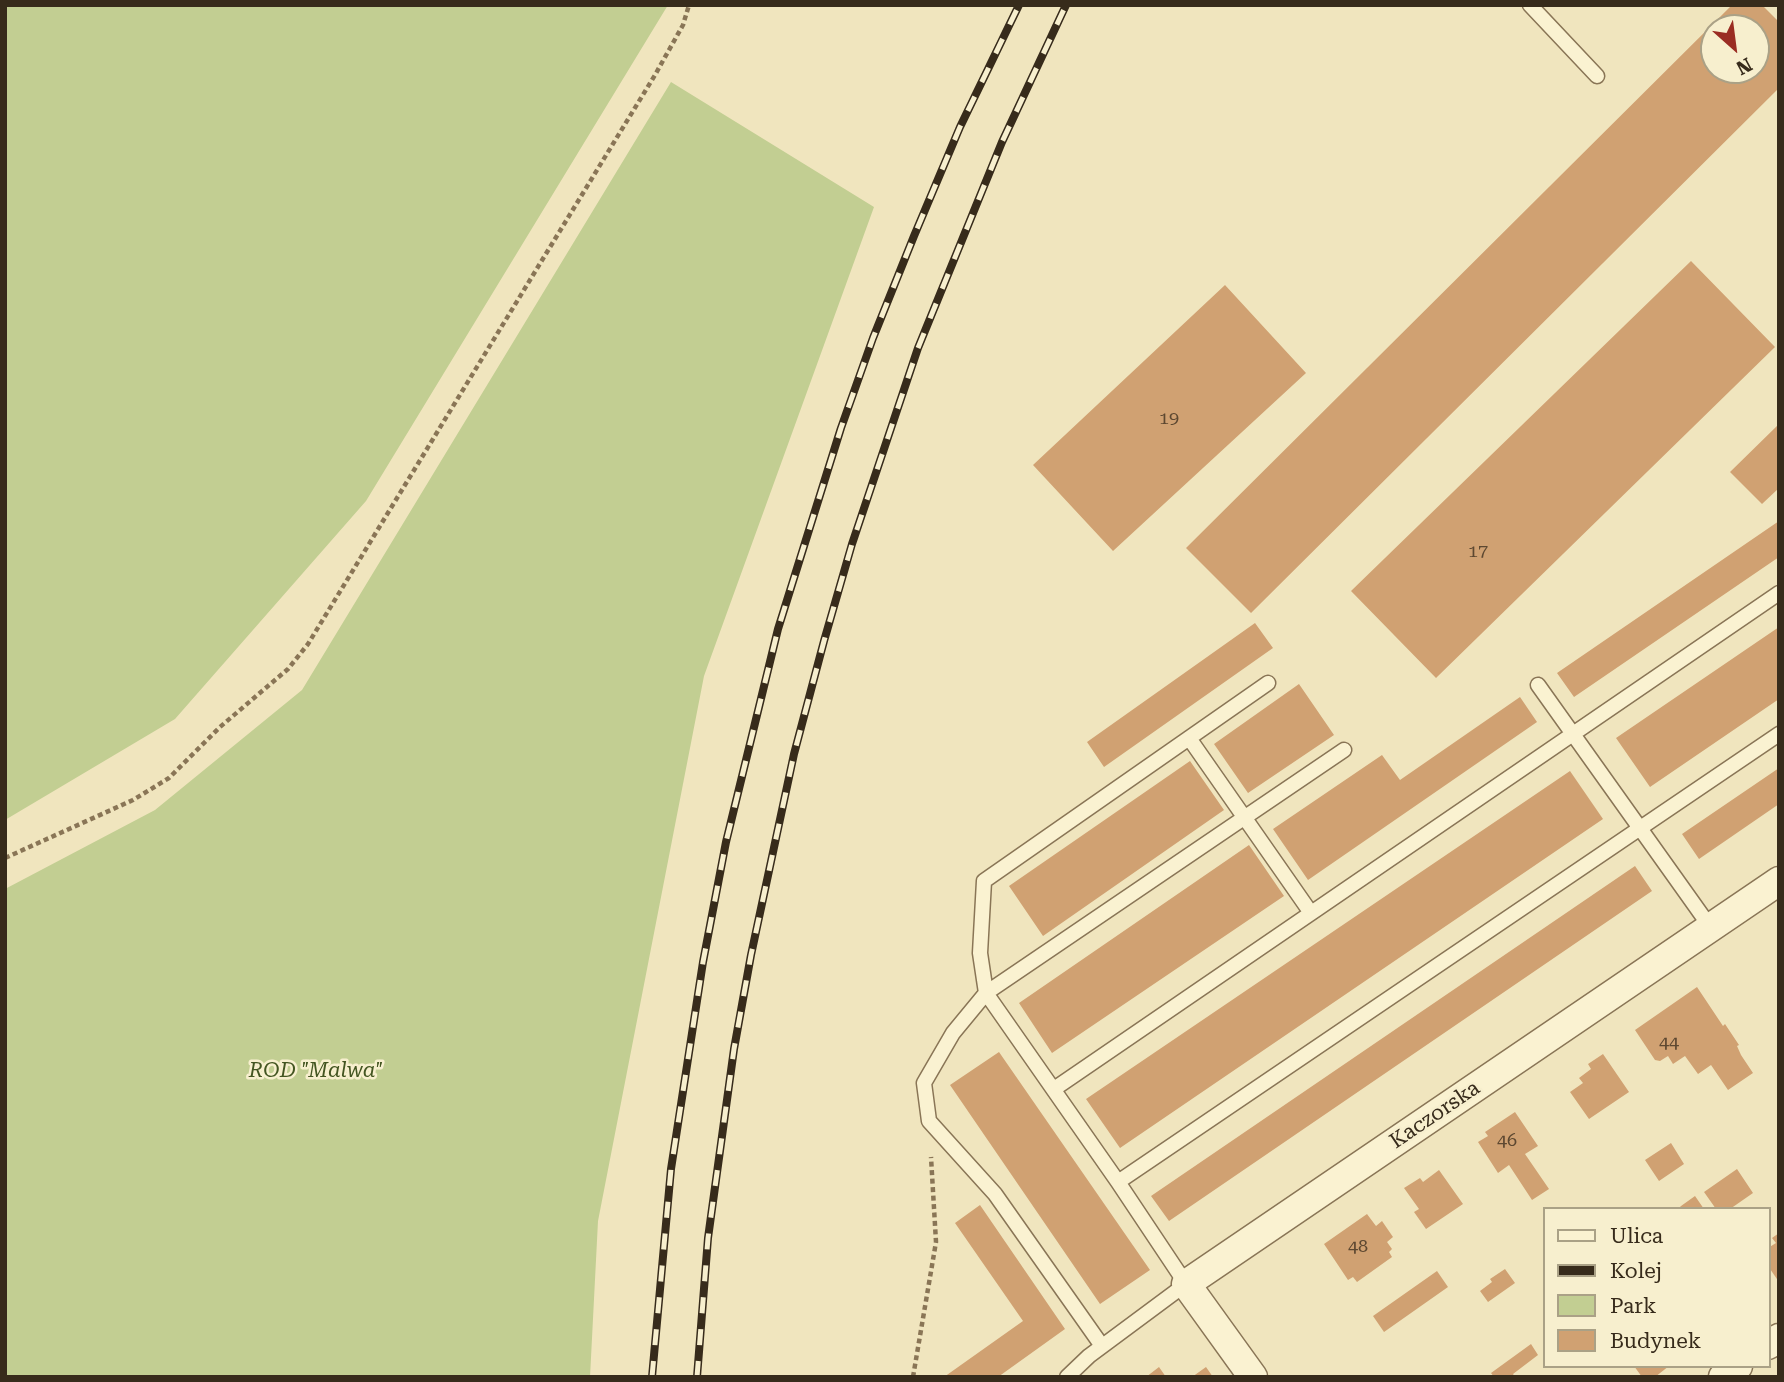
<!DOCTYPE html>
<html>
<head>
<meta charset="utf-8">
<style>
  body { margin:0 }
  #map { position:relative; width:1784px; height:1382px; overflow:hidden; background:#f0e5be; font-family:"Roboto Serif",serif }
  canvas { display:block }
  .frame { position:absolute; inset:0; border:7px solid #372b1b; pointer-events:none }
  .legend { position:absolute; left:1543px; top:1207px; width:228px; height:161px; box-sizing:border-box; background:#f7efce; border:2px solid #aaa186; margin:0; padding:9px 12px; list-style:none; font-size:21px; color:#372b1b }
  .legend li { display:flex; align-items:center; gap:14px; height:35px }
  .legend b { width:35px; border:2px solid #aaa186 }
  .north { position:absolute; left:1700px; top:14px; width:70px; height:70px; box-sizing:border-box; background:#f7efce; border:2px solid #aaa186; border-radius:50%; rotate:152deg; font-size:19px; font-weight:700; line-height:28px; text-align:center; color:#372b1b }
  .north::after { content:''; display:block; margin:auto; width:24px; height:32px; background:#9a2d23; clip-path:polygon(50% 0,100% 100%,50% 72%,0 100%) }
</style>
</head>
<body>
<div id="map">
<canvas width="1784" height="1382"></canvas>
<div class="frame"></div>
<ul class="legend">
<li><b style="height:9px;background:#faf2d1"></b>Ulica</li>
<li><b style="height:9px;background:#372b1b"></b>Kolej</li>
<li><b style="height:19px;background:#c2ce92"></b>Park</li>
<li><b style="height:19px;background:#d0a172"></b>Budynek</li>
</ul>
<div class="north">N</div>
</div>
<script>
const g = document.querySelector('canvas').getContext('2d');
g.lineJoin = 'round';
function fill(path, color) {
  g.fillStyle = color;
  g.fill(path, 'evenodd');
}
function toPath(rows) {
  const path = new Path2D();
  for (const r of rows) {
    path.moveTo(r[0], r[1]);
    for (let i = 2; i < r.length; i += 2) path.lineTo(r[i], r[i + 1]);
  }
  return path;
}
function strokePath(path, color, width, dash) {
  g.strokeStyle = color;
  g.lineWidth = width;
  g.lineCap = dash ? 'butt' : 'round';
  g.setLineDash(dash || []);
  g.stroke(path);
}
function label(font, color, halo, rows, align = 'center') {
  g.font = font + ' "Roboto Serif",serif';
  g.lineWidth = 5;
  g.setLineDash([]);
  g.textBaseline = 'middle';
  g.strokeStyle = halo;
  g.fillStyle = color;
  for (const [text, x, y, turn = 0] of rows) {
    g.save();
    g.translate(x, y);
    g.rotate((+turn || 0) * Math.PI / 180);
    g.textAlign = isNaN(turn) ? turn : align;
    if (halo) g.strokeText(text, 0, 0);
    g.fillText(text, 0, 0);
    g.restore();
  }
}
fill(toPath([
  [5,5,668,5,366,501,175,719,5,820],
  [671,82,874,207,704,676,598,1221,590,1377,5,1377,5,889,155,810,302,690]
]), '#c2ce92');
fill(toPath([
  [1732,5,1762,5,1779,22,1779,88,1251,613,1186,548],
  [1714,28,1756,28,1756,70,1714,70],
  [1691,261,1775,347,1436,678,1351,591],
  [1225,285,1306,373,1113,551,1033,465],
  [1779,424,1779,488,1762,504,1730,472],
  [1779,521,1779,557,1574,697,1557,673],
  [1255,623,1273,648,1104,767,1087,742],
  [1779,627,1779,699,1650,787,1616,738],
  [1299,684,1334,735,1248,793,1214,744],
  [1520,697,1537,722,1308,880,1273,829,1382,755,1400,780],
  [1190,761,1224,810,1043,936,1009,886],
  [1779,768,1779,804,1699,859,1682,834],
  [1570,771,1603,819,1120,1148,1086,1099],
  [1249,845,1284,896,1052,1053,1019,1003],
  [1635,866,1652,891,1169,1221,1151,1196],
  [1697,987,1723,1026,1725,1024,1739,1045,1737,1046,1741,1055,1753,1073,1728,1090,1711,1065,1698,1074,1685,1056,1673,1064,1668,1056,1660,1061,1655,1060,1635,1030],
  [999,1052,1150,1270,1100,1304,950,1085],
  [1603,1054,1629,1092,1589,1119,1570,1092,1583,1083,1579,1078,1591,1069,1588,1064],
  [1515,1112,1538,1146,1525,1154,1549,1189,1532,1200,1509,1165,1498,1173,1478,1142,1488,1136,1485,1132],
  [1671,1143,1684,1164,1659,1181,1645,1160],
  [1737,1169,1753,1193,1730,1209,1716,1209,1704,1192],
  [1439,1170,1463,1204,1426,1229,1414,1212,1419,1209,1404,1188,1420,1178,1423,1182],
  [1695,1196,1704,1209,1678,1209,1681,1206],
  [980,1205,1065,1329,998,1377,944,1377,1023,1321,955,1223],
  [1367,1214,1376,1226,1382,1221,1393,1237,1387,1242,1392,1249,1389,1252,1392,1257,1357,1282,1353,1277,1348,1280,1324,1244],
  [1779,1233,1779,1282,1768,1266,1768,1248,1776,1243,1772,1238],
  [1505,1269,1515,1283,1488,1302,1480,1291,1492,1282,1490,1279],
  [1437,1271,1448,1287,1384,1332,1373,1316],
  [1531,1344,1538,1355,1513,1374,1515,1377,1494,1377,1491,1373],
  [1634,1366,1669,1366,1655,1377,1642,1377],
  [1159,1367,1166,1377,1146,1377],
  [1206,1367,1213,1377,1192,1377]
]), '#d0a172');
const service = toPath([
  [1530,5,1597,76],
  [1538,685,1711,928],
  [1189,738,1311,913],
  [1054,1089,1779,593],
  [1118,1182,1779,734],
  [1102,1346,995,1194,929,1121,924,1083,953,1033,986,993,1344,750],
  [1067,1377,1089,1356,1186,1284,1118,1182,986,993,980,953,984,881,1268,683]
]);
const minor = toPath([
  [1768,1345,1779,1338],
  [1253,1377,1186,1284,1779,881],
  [1723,1377,1738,1366]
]);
strokePath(service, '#897556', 17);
strokePath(minor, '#897556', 31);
strokePath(toPath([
  [5,858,133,800,169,778,220,727,288,669,308,644,655,75,683,25,689,5],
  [913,1377,936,1242,931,1157]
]), '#897556', 4.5, [5, 3.5]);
strokePath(service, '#faf2d1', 14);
strokePath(minor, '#faf2d1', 28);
const rail = toPath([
  [652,1377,671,1169,703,962,726,842,778,629,841,428,873,338,914,236,960,127,1019,5],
  [697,1377,708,1238,734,1049,751,955,794,754,824,641,852,544,918,348,1002,142,1066,5]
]);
strokePath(rail, '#372b1b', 8);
strokePath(rail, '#f7efce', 5, [16]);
label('18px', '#5d4831', null, [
  ["19",1169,419],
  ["17",1478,552],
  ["44",1669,1043],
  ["46",1507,1141],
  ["48",1358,1247]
]);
label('italic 21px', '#435521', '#f7efce', [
  ["ROD \"Malwa\"",316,1071]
]);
label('21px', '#372b1b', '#f7efce', [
  ["Kaczorska",1435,1115,-34]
]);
</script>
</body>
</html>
